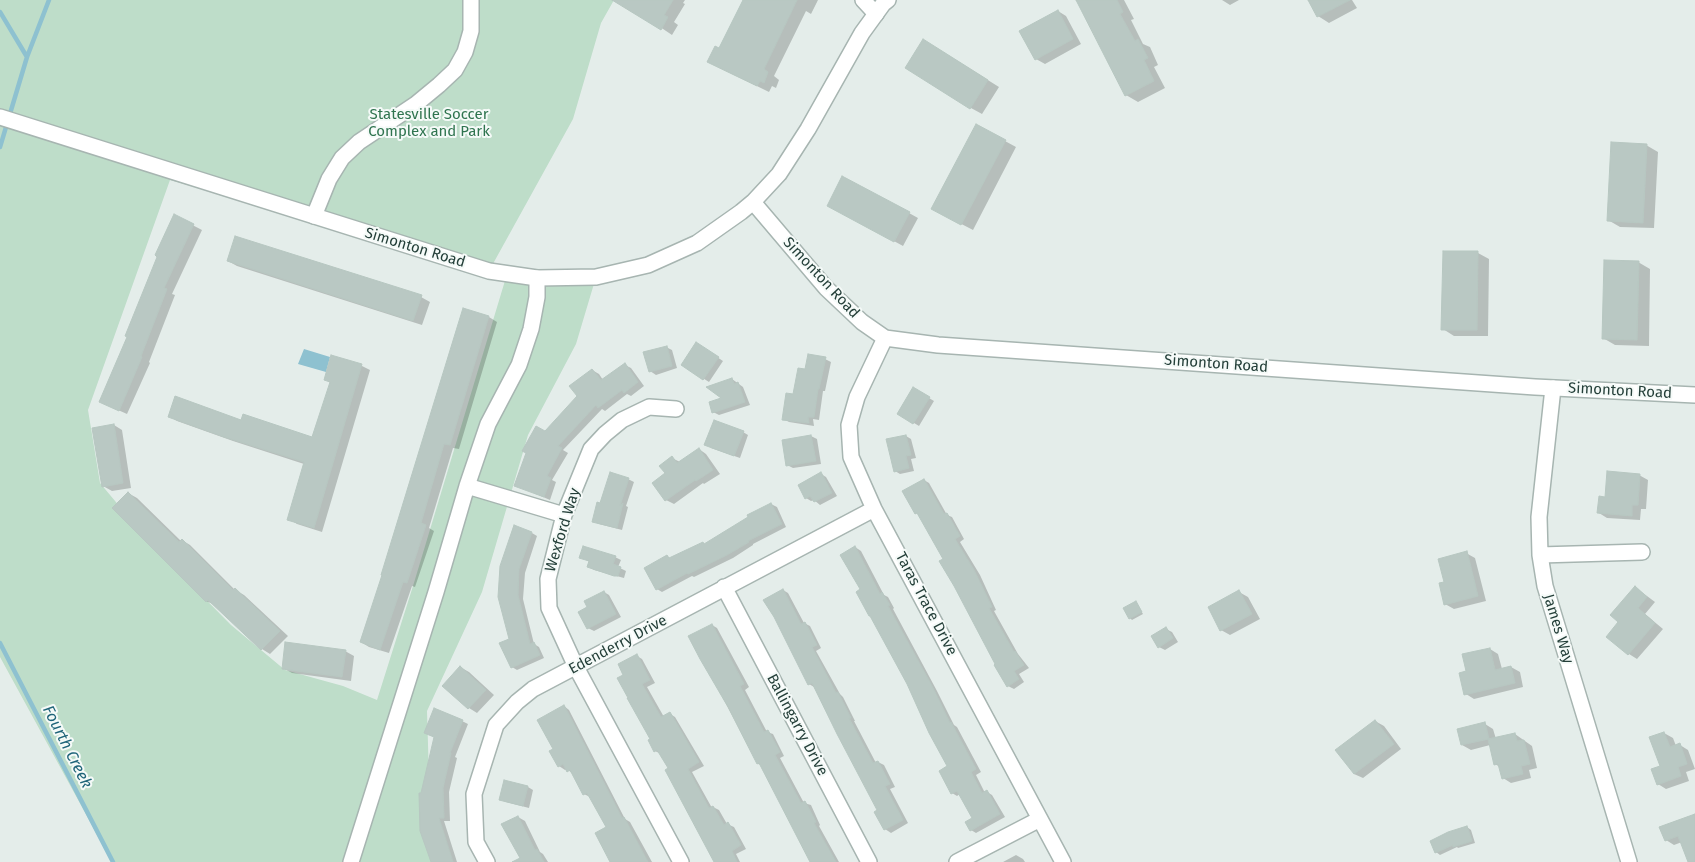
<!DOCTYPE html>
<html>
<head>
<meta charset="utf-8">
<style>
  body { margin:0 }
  canvas { display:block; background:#e4edea }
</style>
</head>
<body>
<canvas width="1695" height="862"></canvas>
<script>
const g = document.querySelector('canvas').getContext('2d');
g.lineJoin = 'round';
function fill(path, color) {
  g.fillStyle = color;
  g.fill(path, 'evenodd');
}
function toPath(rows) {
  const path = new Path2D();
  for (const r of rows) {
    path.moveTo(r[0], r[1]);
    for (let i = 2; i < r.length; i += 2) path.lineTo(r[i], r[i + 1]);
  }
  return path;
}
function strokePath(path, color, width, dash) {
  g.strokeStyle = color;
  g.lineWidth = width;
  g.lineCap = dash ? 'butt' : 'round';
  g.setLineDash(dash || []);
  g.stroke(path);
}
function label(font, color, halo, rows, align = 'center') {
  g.font = font + ' "Fira Sans",sans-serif';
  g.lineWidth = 4;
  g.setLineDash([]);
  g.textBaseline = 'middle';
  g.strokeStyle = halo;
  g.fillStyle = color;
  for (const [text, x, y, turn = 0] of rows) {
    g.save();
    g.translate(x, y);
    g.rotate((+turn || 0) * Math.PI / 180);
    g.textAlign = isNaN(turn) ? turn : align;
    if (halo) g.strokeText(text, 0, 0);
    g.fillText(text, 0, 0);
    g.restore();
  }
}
fill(toPath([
  [0,0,614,0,601,23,573,119,489,271,170,180,88,410,100,483,151,544,231,625,285,670,343,686,377,700,413,586,507,274,596,277,576,344,528,435,482,592,427,711,430,811,450,862,112,862,0,657]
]), '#beddc9');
fill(toPath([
  [304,349,330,357,326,372,298,364]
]), '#8ec1d0');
fill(toPath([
  [620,0,685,0,683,3,685,4,674,22,678,25,672,35],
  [744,0,818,0,811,14,806,11,774,76,779,80,776,88,772,86,769,92,720,68],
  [1078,0,1124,0,1134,19,1131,20,1143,44,1150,47,1158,65,1154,67,1165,88,1138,102,1126,95],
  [1222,0,1239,0,1230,5],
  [1309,0,1352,0,1357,8,1329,23,1318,16],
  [1058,11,1066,16,1081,44,1045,64,1036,59],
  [935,47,999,87,982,114,971,108],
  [1005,141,1016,147,973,230,944,215],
  [1646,145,1658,152,1654,228,1620,227,1608,220],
  [837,210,909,213,918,218,903,246],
  [175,216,202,230,172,294,175,295,149,362,150,363,127,414,109,406],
  [1478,253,1489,259,1488,336,1454,336,1443,329],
  [228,261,421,297,430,302,422,325,237,266],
  [1638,262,1650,269,1649,346,1615,345,1603,338],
  [464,310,489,317,497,322,459,449,453,448,429,528,434,531,415,587,412,586,389,653,369,647,361,642,384,575],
  [666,347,672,350,677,368,656,375,650,371],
  [702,347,723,361,709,382,682,365],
  [332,357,362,366,370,370,322,532,297,524,289,519,304,464,233,441,177,421,169,416,242,422,313,438,331,383,325,379],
  [825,359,831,362,825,391,823,391,819,420,813,419,814,426,789,422,784,419,806,371],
  [625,365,631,368,644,386,631,396,627,394,605,411,602,409,563,450,568,453,552,480,556,482,550,500,515,485,545,433,579,396,592,370,599,374,603,380],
  [732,379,743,387,750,405,719,415,713,412,723,398],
  [914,389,934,401,919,426,899,414],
  [114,425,122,430,131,488,112,491,103,486],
  [743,432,748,435,740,458,711,448],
  [811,436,817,439,821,464,793,468,787,465,783,441],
  [906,436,911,439,916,458,911,459,914,471,900,474,895,471],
  [699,449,706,454,720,474,704,484,703,483,674,504,666,500,654,483,667,474,672,458,680,462],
  [821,474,826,477,837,496,820,505,814,500,811,501,806,498],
  [1639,475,1648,480,1646,509,1641,509,1640,520,1607,518,1599,513,1606,498],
  [628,479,634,482,626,506,628,507,622,530,599,524,593,521,600,504],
  [924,480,929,483,947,515,952,517,964,539,960,542,980,575,996,610,994,611,1018,654,1029,668,1019,674,1024,682,1014,689,1008,686,996,665,944,559,920,515,916,513],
  [128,493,137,498,181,541,182,540,190,545,235,590,244,595,288,636,270,654,262,649,215,605,206,601],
  [771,504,777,507,786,527,753,544,753,545,733,558,694,577,692,576,662,592,657,589,667,556,671,559,703,543,706,545],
  [532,533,537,536,525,573,523,599,534,644,539,647,544,658,517,670,512,667,510,639,501,566],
  [855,547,861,551,884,595,888,597,894,608,893,609,937,691,954,725,957,727,981,772,976,775,985,793,987,792,992,795,1005,817,976,833,971,830,974,818,960,794,957,796,952,793,949,767,862,590],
  [1466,553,1475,558,1486,601,1454,609,1445,604,1446,583],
  [581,557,615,557,621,560,618,567,626,571,624,578,594,570,589,567,590,562],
  [1635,587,1655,602,1645,614,1663,629,1637,659,1629,654,1608,636,1620,622],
  [783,590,788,593,804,623,810,626,821,648,816,651,840,694,843,697,855,721,854,721,876,763,878,762,884,765,895,787,890,789,908,823,891,833,885,829,876,812,879,811,814,687,809,684],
  [604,592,609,595,621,617,594,631,588,628,589,608],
  [1239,592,1248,597,1260,619,1230,635,1221,630,1209,608],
  [1136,602,1143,614,1132,620,1130,618],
  [712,625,717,628,749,687,745,690,767,732,773,734,784,756,780,758,804,803,811,805,820,825,819,826,839,862,812,862,761,765,758,764,690,636],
  [1166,629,1172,632,1178,642,1165,650,1159,647],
  [1490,649,1498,654,1502,669,1511,667,1520,672,1523,687,1474,699,1466,694,1468,672],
  [345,651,354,656,351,681,292,673,283,668],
  [637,656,642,659,655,683,647,687,664,717,670,714,675,717,704,766,692,772,712,808,713,807,719,810,727,824,734,827,746,849,736,854,740,862,716,862,670,769,661,754,655,751,625,675],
  [460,667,469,672,494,695,477,713,469,708,444,685],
  [564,706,569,710,625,819,630,822,652,862,611,862,607,828,590,797,584,794,573,774,567,769,565,770,559,766,554,749],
  [462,721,468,724,455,757,457,758,449,792,450,821,444,821,457,862,432,862,422,794],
  [1375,721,1384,726,1401,749,1363,778,1354,774],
  [1485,724,1493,729,1496,739,1515,734,1532,746,1537,768,1529,770,1531,778,1511,783,1503,778,1500,767,1495,764,1490,745,1471,750,1462,745],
  [1664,733,1673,738,1676,746,1680,745,1688,750,1695,769,1686,772,1689,781,1666,789,1658,784,1661,767],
  [505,781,528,787,533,790,529,808,506,802,501,799],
  [1695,815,1695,862,1693,862,1682,842,1674,845,1666,840],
  [518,817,525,821,540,852,543,854,548,862,523,862],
  [1467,827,1471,830,1475,843,1458,848,1457,847,1440,855,1436,852],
  [1016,855,1023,859,1025,862,1003,862]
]), '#0003');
strokePath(toPath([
  [0,12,27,57],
  [0,147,27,57,49,0],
  [0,643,113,862]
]), '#8ec1d0', 4.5);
const building = toPath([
  [612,0,673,0,664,15,668,17,661,30,612,0],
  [743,0,797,0,764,69,768,72,764,83,760,81,757,86,707,62,715,46,719,48,743,0],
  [1076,0,1117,0,1123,12,1120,14,1135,41,1138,39,1148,58,1144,60,1154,81,1125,96,1076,0],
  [1308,0,1350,0,1317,17,1308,0],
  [1058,10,1073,39,1035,60,1019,31,1058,10],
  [923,39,988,80,970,109,905,68,923,39],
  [976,124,1006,140,961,225,931,209,976,124],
  [1611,142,1647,144,1643,223,1607,221,1611,142],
  [842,176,910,212,894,242,827,206,842,176],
  [174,214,194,224,164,288,167,289,141,356,142,357,119,411,99,402,127,337,125,336,157,257,155,255,174,214],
  [235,236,422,295,413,321,227,261,235,236],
  [1443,251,1478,251,1477,330,1441,330,1443,251],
  [1604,260,1639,261,1637,340,1602,339,1604,260],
  [463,308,489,316,450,445,444,444,421,523,426,525,407,583,403,582,380,650,360,642,382,575,381,575,463,308],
  [696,342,719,357,703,380,681,365,696,342],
  [667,346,672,366,649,372,643,352,667,346],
  [808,354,826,357,819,389,818,389,814,417,808,417,809,423,782,420,786,393,793,394,798,368,805,369,808,354],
  [331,355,362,364,314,528,287,520,304,462,224,437,168,417,175,396,241,420,243,414,312,437,330,382,324,380,331,355],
  [625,363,638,382,624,393,622,390,598,408,596,405,558,446,562,448,547,476,551,478,544,497,514,486,526,453,522,451,536,426,545,431,577,396,569,386,592,369,601,380,625,363],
  [732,378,734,384,738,382,745,402,712,413,709,402,721,398,706,387,732,378],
  [913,387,930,397,913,424,897,414,913,387],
  [714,420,744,431,734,456,704,445,714,420],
  [114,424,123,483,102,487,92,428,114,424],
  [811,435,816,461,786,466,782,440,811,435],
  [906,435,911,455,906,456,909,468,894,472,886,439,906,435],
  [699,448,713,470,696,481,695,480,665,501,652,483,665,473,659,466,672,456,677,463,699,448],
  [1607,471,1640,474,1638,505,1632,505,1632,516,1597,513,1599,496,1605,497,1607,471],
  [610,472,629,478,620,506,623,503,617,528,592,522,597,502,600,503,610,472],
  [821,472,832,493,814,502,810,496,805,499,798,485,821,472],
  [924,479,944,514,947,513,960,536,955,539,974,570,992,607,989,608,1014,652,1015,651,1024,665,1014,671,1019,679,1007,687,994,665,995,664,954,586,939,561,943,559,917,513,915,514,902,491,924,479],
  [128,492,179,542,182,539,233,590,235,588,280,631,261,650,208,600,206,602,112,508,128,492],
  [771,503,782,524,748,541,749,542,727,555,688,574,687,573,656,590,644,568,667,555,669,558,703,542,704,544,748,517,747,515,771,503],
  [514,525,532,532,519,569,518,595,530,644,534,642,540,655,511,668,499,643,509,639,498,597,500,566,514,525],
  [583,546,616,556,613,564,621,567,618,576,614,576,587,567,589,561,579,558,583,546],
  [855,546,880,594,882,592,890,605,888,606,932,686,950,723,951,722,976,769,971,772,982,793,987,790,1000,814,970,831,965,822,972,818,957,791,951,794,939,771,947,766,929,733,907,684,870,616,869,616,856,592,860,589,840,555,855,546],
  [1467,551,1478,596,1444,605,1439,583,1444,582,1438,559,1467,551],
  [1635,586,1647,597,1638,608,1655,623,1628,655,1606,637,1618,622,1610,615,1635,586],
  [783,589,801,624,805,622,817,645,812,647,836,693,838,692,851,718,849,718,873,763,878,761,890,784,885,786,903,820,884,830,874,812,877,810,837,734,812,683,808,685,774,617,763,600,783,589],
  [1239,590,1252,614,1220,631,1208,607,1239,590],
  [604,591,616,614,587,629,578,612,587,607,584,601,604,591],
  [1136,601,1142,612,1129,619,1123,608,1136,601],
  [712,624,744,684,740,686,764,732,768,730,780,752,775,755,801,803,805,801,816,822,814,823,836,862,810,862,759,763,757,764,728,707,700,659,688,636,712,624],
  [1166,627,1173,638,1158,648,1151,636,1166,627],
  [285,642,346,650,342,677,282,669,285,642],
  [1490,648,1495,670,1511,666,1515,683,1464,695,1459,673,1466,671,1462,654,1490,648],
  [637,654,650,680,642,684,661,717,670,712,699,762,688,769,709,808,713,806,724,825,728,822,741,845,732,851,737,862,714,862,665,770,668,768,657,750,654,752,648,740,650,739,627,698,628,698,617,678,623,675,618,664,637,654],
  [460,666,486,690,468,709,442,686,460,666],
  [564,705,622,818,624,817,648,862,610,862,595,833,606,827,587,793,583,795,570,770,567,772,563,764,558,767,549,751,553,749,537,720,564,705],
  [434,708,463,720,450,753,451,753,443,788,444,818,439,818,453,862,431,862,420,831,419,793,421,793,434,737,424,733,434,708],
  [1375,720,1394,744,1354,774,1335,750,1375,720],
  [1485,722,1489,739,1461,745,1457,729,1485,722],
  [1664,732,1670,747,1680,743,1687,764,1678,767,1681,776,1657,785,1651,769,1660,766,1649,737,1664,732],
  [1515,733,1517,741,1524,740,1530,764,1521,766,1523,774,1502,779,1498,764,1494,765,1488,739,1515,733],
  [504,780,528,786,523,806,499,800,504,780],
  [1695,814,1695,862,1688,862,1678,836,1665,841,1659,827,1695,814],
  [518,816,535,850,537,849,544,862,512,862,520,858,501,824,518,816],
  [1467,826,1472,841,1453,847,1453,845,1435,853,1430,841,1448,832,1467,826]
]);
fill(building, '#b9c8c3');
strokePath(building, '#b7c7c1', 1);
const minor = toPath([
  [863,0,876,14],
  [314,216,329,179,342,158,359,142,416,104,439,85,455,70,465,52,471,31,471,0],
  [885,338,857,397,849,425,851,457,874,509,1063,862],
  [1553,388,1539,517,1540,555,1545,586,1629,862],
  [676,409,649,407,622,420,605,434,591,449,564,515,548,579,549,608,576,667,681,862],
  [467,486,564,515],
  [1540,555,1642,552],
  [724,587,869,862],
  [351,862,436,592,467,486,488,424,519,365,531,329,537,297,537,278],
  [487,862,476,842,474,794,496,725,517,702,533,689,874,509],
  [957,862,1040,819]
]);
const tertiary = toPath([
  [0,117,489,271,537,278,596,277,648,265,697,243,741,212,753,202,779,174,808,129,862,33,883,4,888,0],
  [753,202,826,288,862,322,885,338,938,345,1535,387,1695,395]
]);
strokePath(minor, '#a7b5b1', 18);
strokePath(tertiary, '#a7b5b1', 18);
strokePath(minor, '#fff', 15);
strokePath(tertiary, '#fff', 15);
label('15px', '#2f744f', '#f5faf8', [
  ["Statesville Soccer",429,115],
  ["Complex and Park",429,132]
]);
label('15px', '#243f39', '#f5faf8', [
  ["Simonton Road",415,248,17],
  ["Simonton Road",821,278,47],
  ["Simonton Road",1216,364,4],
  ["Simonton Road",1620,391,3],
  ["Wexford Way",563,530,-73],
  ["Taras Trace Drive",926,604,62],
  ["James Way",1558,629,73],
  ["Edenderry Drive",618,645,-28],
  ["Ballingarry Drive",797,725,62]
]);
label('italic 16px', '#1f6479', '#f5faf8', [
  ["Fourth Creek",67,747,63]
]);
</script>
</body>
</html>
